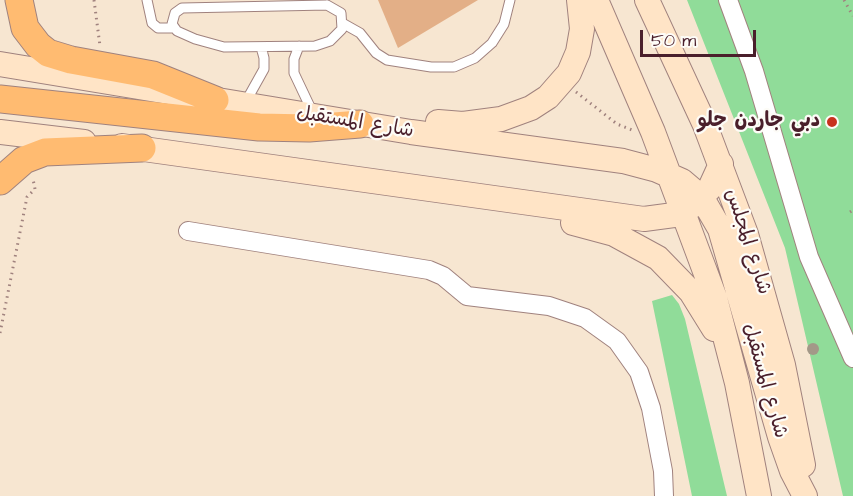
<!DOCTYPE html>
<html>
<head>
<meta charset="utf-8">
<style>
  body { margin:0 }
  #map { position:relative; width:853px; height:496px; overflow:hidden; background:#f7e6d1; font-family:"Architects Daughter",sans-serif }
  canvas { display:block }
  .scale { position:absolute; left:640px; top:30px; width:116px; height:27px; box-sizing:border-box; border:3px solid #4a1f2b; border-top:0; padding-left:8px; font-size:18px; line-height:21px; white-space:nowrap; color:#4a1f2b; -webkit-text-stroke:4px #fdfcf7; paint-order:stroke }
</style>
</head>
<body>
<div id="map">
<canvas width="853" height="496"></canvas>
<div class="scale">50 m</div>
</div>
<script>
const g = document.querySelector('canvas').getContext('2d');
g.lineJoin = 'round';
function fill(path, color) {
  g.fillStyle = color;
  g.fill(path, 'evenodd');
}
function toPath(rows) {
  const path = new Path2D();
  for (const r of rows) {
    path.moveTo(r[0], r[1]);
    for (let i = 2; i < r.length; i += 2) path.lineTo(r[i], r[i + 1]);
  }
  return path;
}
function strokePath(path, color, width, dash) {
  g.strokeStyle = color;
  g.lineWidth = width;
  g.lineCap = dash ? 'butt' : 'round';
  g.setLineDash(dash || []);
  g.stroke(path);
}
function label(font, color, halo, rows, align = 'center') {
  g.font = font + ' "Architects Daughter","Playpen Sans Arabic",sans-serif';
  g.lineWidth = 4.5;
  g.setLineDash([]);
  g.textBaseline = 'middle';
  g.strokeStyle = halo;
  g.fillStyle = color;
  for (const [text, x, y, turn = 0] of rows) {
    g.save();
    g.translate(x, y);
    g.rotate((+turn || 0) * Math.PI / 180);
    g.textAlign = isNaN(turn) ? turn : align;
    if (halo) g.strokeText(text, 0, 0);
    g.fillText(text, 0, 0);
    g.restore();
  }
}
fill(toPath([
  [687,0,853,0,853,496,843,496,785,248],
  [672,295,679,304,685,319,727,496,692,496,652,301]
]), '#90dc99');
fill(toPath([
  [378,0,478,0,398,48]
]), '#e3af87');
const service = toPath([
  [147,0,152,23,158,28,174,28],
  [327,5,341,13,342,29,330,41,315,46,224,47,195,39,177,31,172,24,175,13,182,8,327,5],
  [344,24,360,33,376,53,387,60,431,67,454,67,475,58,492,43,504,24,510,0],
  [299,46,294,59,294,73,312,111],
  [245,103,264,69,264,58,261,47]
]);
const minor = toPath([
  [728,0,754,71,809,257,853,358],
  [188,231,429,270,443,276,467,296,549,306,585,318,617,341,639,372,651,408,663,471,664,496]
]);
const secondary = toPath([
  [596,0,653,132,715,298,737,383,759,496],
  [647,0,705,125,746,234,783,365,803,465],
  [0,64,411,132,623,161,657,170,682,181,702,198,720,229,780,437,792,471,805,496],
  [438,122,463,124,501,119,531,108,548,97,569,73,578,52,582,29,579,0],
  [0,132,84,142],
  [122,146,644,219,674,215,694,205,710,188,721,164],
  [573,223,614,234,658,258,691,292,714,329]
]);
const primary = toPath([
  [19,0,25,28,38,45,48,53,71,60,153,75,215,100],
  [0,99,259,127,309,128,360,124],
  [0,181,24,160,45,152,142,148]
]);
strokePath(service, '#a0827e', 11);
strokePath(minor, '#a0827e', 20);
strokePath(secondary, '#a0827e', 26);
strokePath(primary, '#a0827e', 29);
strokePath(toPath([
  [94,0,100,46],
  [844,0,853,16],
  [576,92,617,124,632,130],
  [850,212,853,210],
  [0,333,27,197,35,189,33,179]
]), '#a0827e', 3, [1.5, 4.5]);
strokePath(service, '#fff', 9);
strokePath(minor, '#fff', 18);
strokePath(secondary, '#ffe4c6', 24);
strokePath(primary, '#ffbb71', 27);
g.fillStyle = '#a39888';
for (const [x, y] of [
  [813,349]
]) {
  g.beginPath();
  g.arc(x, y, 6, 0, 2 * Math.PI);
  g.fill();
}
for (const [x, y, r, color] of [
  [832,122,6,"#c8321e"]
]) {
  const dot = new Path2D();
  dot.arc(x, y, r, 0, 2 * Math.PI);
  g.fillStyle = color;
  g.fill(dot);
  strokePath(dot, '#fdfcf7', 2);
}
label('bold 20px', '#4a1f2b', '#fdfcf7', [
  ["دبي جاردن جلو",820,122]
], 'right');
label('20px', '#4a1f2b', '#fdfcf7', [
  ["شارع المستقبل",355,123,9],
  ["شارع المجلس",747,242,72],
  ["شارع المستقبل",764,381,74]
]);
</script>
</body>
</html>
